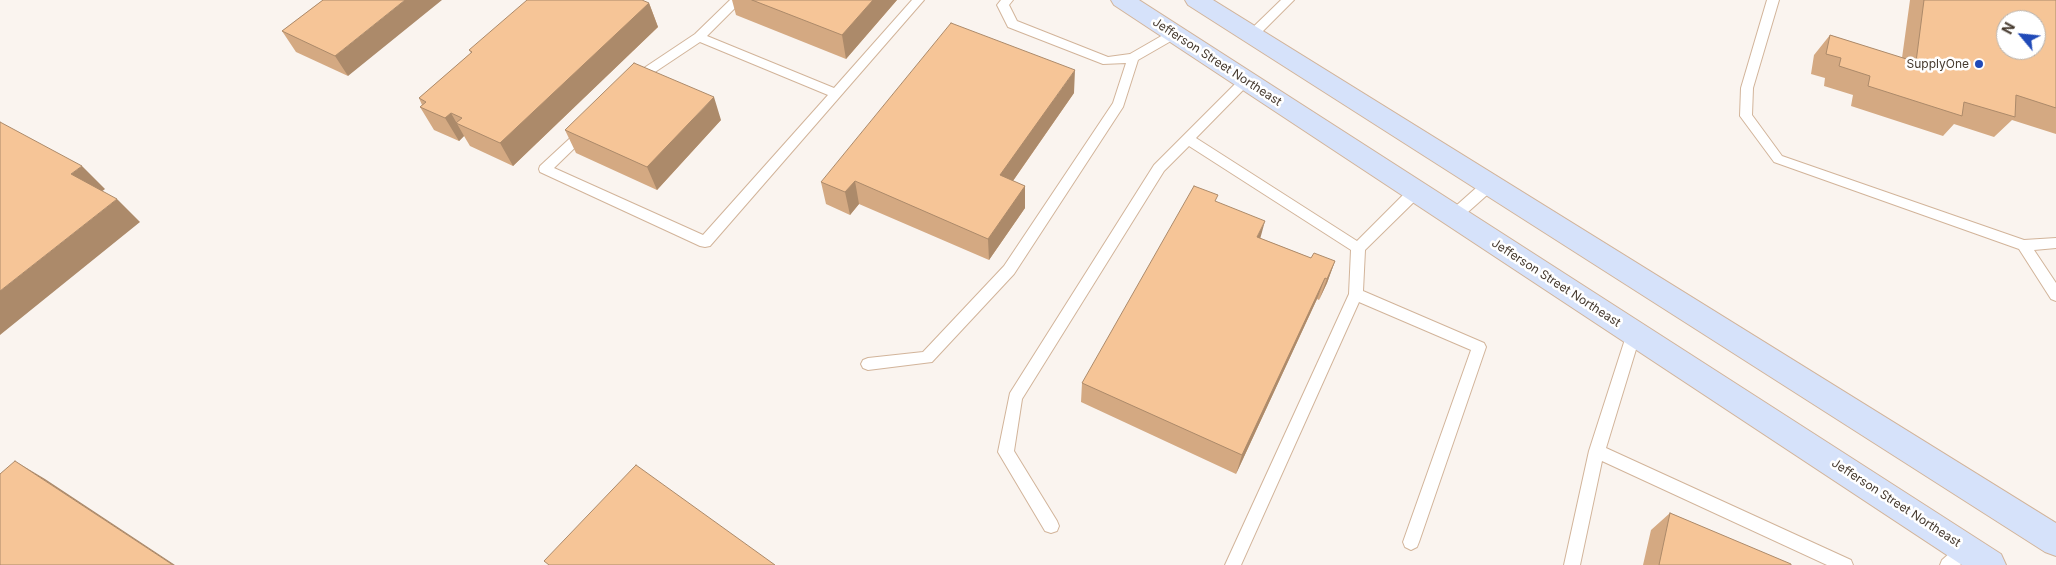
<!DOCTYPE html>
<html>
<head>
<meta charset="utf-8">
<style>
  body { margin:0 }
  #map { position:relative; width:2056px; height:565px; overflow:hidden; background:#faf4ef; font-family:Inter,sans-serif }
  canvas { display:block }
  .north { position:absolute; left:1996px; top:10px; width:50px; height:50px; box-sizing:border-box; background:#fff; border:1px solid #b5b0ab; border-radius:50%; rotate:298deg; font-size:14px; font-weight:700; line-height:20px; text-align:center; color:#45392e }
  .north::after { content:''; display:block; margin:auto; width:18px; height:22px; background:#204ab8; clip-path:polygon(50% 0,100% 100%,50% 72%,0 100%) }
</style>
</head>
<body>
<div id="map">
<canvas width="2056" height="565"></canvas>
<div class="north">N</div>
</div>
<script>
const g = document.querySelector('canvas').getContext('2d');
g.lineJoin = 'round';
function toPath(rows) {
  const path = new Path2D();
  for (const r of rows) {
    path.moveTo(r[0], r[1]);
    for (let i = 2; i < r.length; i += 2) path.lineTo(r[i], r[i + 1]);
  }
  return path;
}
function strokePath(path, color, width, dash) {
  g.strokeStyle = color;
  g.lineWidth = width;
  g.lineCap = dash ? 'butt' : 'round';
  g.setLineDash(dash || []);
  g.stroke(path);
}
function fill(path, color) {
  g.fillStyle = color;
  g.fill(path, 'evenodd');
}
function label(font, color, halo, rows, align = 'center') {
  g.font = font + ' Inter,sans-serif';
  g.lineWidth = 5;
  g.setLineDash([]);
  g.textBaseline = 'middle';
  g.strokeStyle = halo;
  g.fillStyle = color;
  for (const [text, x, y, turn = 0] of rows) {
    g.save();
    g.translate(x, y);
    g.rotate((+turn || 0) * Math.PI / 180);
    g.textAlign = isNaN(turn) ? turn : align;
    if (halo) g.strokeText(text, 0, 0);
    g.fillText(text, 0, 0);
    g.restore();
  }
}
const lane = toPath([
  [730,0,743,0,707,36,834,88,912,0,924,0,710,246,705,247,700,246,540,172,539,169,540,166,580,129,588,129,590,132,588,135,554,168,703,235,828,95,700,42,652,74,639,85,631,85,629,82,631,79,644,68,695,34,730,0],
  [1001,0,1013,0,1009,5,1017,21,1108,57,1130,54,1170,31,1174,30,1180,34,1178,37,1138,60,1123,107,1014,274,932,362,868,370,863,368,861,364,863,360,868,358,923,352,1004,266,1113,103,1126,63,1103,64,1008,27,997,5,1001,0],
  [1281,0,1294,0,1256,38,1248,38,1246,35,1248,32,1281,0],
  [1767,0,1779,0,1753,88,1752,115,1782,156,2024,240,2056,238,2056,248,2034,250,2056,283,2056,301,2051,299,2019,249,1774,162,1740,116,1741,88,1767,0],
  [1246,76,1250,77,1252,80,1250,83,1196,138,1357,241,1411,187,1421,187,1422,191,1421,195,1365,250,1363,291,1484,343,1486,347,1419,542,1417,547,1411,550,1405,547,1403,542,1471,350,1359,302,1241,565,1225,565,1349,294,1351,250,1189,146,1164,171,1022,399,1014,451,1057,521,1059,526,1057,531,1051,533,1045,531,998,452,1010,393,1154,165,1242,77,1246,76],
  [1490,179,1495,180,1496,184,1495,188,1459,220,1454,221,1449,220,1447,216,1449,212,1485,180,1490,179],
  [1634,327,1639,329,1641,333,1606,448,1851,560,1853,565,1827,565,1602,461,1580,565,1564,565,1589,451,1627,333,1629,329,1634,327],
  [1966,541,1972,544,1974,549,1972,554,1960,565,1940,565,1942,560,1960,544,1966,541]
]);
const secondary = toPath([
  [1111,0,1139,0,2001,554,2006,565,1962,565,1114,5,1111,0],
  [1185,0,1213,0,2056,523,2056,556,2045,552,1188,5,1185,0]
]);
strokePath(lane, '#d2b49a', 2);
strokePath(secondary, '#d2b49a', 2);
fill(lane, '#fff');
fill(secondary, '#d6e2fa');
fill(toPath([
  [323,0,348,76,296,52,282,31],
  [732,0,897,0,846,59,736,15],
  [1910,0,2056,0,2056,134,2012,120,1994,137,1954,124,1943,136,1851,106,1853,95,1824,86,1825,78,1811,74,1814,55,1830,35,1902,58],
  [649,3,658,27,513,166,470,146,464,136,459,141,434,130,420,107,422,105,419,98,471,53,469,50],
  [1074,93,1013,181,1025,186,1025,208,989,260,859,204,850,215,826,204,821,182],
  [721,120,657,190,576,153,565,130],
  [1217,202,1260,238,1311,258,1335,261,1327,283,1319,300,1317,299,1236,474,1081,402,1082,383],
  [1670,513,1791,565,1643,565,1651,530]
]), '#d4a982');
fill(toPath([
  [405,0,442,0,348,76,335,56],
  [873,0,897,0,846,59,842,35],
  [649,3,658,27,513,166,500,143],
  [1075,70,1074,93,1001,198,1000,175],
  [714,97,721,120,657,190,647,167],
  [451,113,464,136,459,141,445,118],
  [82,166,105,189,95,197,71,174],
  [855,181,859,204,850,215,845,192],
  [1025,186,1025,208,989,260,988,239],
  [117,199,140,222,0,335,0,291],
  [1265,221,1259,243,1257,237],
  [1335,261,1327,283,1319,300,1327,279],
  [1325,278,1317,299,1236,474,1242,455],
  [15,461,45,479,175,565,173,565]
]), '#ac8a6a');
const building = toPath([
  [323,0,405,0,335,56,282,31,323,0],
  [527,0,642,0,649,3,500,143,456,123,462,118,451,113,445,118,420,107,426,102,419,98,472,52,469,50,527,0],
  [752,0,873,0,842,35,752,0],
  [1924,0,2056,0,2056,108,2016,95,2015,117,1964,102,1962,116,1868,86,1870,76,1839,66,1841,58,1826,54,1830,35,1916,62,1924,0],
  [2006,20,2036,20,2036,50,2006,50,2006,20],
  [951,23,1075,70,1000,175,1025,186,988,239,855,181,845,192,821,182,951,23],
  [634,63,714,97,647,167,565,130,634,63],
  [0,122,82,166,71,174,117,199,0,291,0,122],
  [1194,186,1218,195,1215,201,1265,221,1257,237,1311,258,1314,253,1335,261,1327,279,1325,278,1242,455,1082,383,1194,186],
  [15,461,173,565,0,565,0,474,15,461],
  [636,465,775,565,549,565,544,561,636,465],
  [1670,513,1791,564,1791,565,1659,565,1670,513]
]);
fill(building, '#f6c597');
strokePath(building, '#ac8a6a', 1);
for (const [x, y, r, color] of [
  [1979,64,5,"#204ab8"]
]) {
  const dot = new Path2D();
  dot.arc(x, y, r, 0, 2 * Math.PI);
  g.fillStyle = color;
  g.fill(dot);
  strokePath(dot, '#fff', 2);
}
label('12px', '#45392e', '#fff', [
  ["Jefferson Street Northeast",1217,62,33],
  ["Jefferson Street Northeast",1556,283,33],
  ["Jefferson Street Northeast",1896,503,33]
]);
label('12px', '#45392e', '#fff', [
  ["SupplyOne",1969,64]
], 'right');
</script>
</body>
</html>
